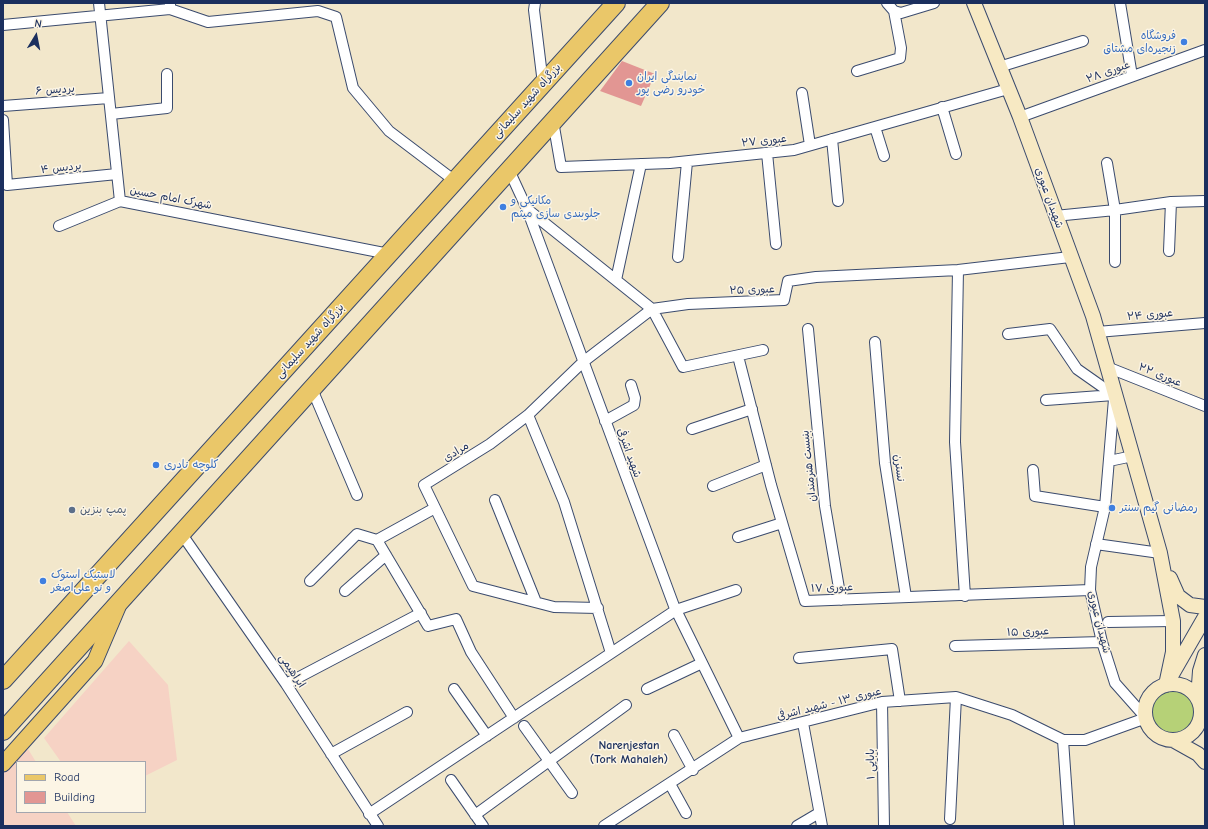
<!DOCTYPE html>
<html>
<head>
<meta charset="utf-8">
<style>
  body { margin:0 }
  #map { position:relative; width:1208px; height:829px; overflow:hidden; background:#f2e7cb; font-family:"Comic Neue",sans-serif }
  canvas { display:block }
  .frame { position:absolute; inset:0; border:4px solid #1b2f5e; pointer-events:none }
  .legend { position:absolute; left:16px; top:761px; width:130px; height:52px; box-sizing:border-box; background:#fcf5e5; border:1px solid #a2a6af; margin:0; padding:5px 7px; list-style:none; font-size:12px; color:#1b2f5e }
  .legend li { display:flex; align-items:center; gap:8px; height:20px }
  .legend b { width:20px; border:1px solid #a2a6af }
  .north { position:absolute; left:16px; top:16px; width:40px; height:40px; -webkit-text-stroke:3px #fcf5e5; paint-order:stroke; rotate:10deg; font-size:11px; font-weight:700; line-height:16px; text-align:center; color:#1b2f5e }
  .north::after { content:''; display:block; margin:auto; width:14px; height:18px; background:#1b2f5e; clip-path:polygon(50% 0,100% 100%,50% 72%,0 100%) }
</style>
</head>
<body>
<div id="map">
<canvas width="1208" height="829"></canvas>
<div class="frame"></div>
<ul class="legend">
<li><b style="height:5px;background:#eac769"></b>Road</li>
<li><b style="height:11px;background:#e29693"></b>Building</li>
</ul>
<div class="north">N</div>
</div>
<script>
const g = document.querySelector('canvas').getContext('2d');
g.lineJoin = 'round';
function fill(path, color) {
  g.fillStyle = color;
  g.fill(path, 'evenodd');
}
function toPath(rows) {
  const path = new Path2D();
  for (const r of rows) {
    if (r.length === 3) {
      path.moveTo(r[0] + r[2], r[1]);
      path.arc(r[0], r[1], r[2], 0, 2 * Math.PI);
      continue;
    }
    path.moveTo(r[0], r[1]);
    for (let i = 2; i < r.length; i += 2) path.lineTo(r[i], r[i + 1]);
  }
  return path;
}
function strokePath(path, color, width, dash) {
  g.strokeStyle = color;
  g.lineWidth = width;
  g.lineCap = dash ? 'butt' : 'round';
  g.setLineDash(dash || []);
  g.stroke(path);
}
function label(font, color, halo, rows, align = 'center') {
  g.font = font + ' "Comic Neue","Playpen Sans Arabic",sans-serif';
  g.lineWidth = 3;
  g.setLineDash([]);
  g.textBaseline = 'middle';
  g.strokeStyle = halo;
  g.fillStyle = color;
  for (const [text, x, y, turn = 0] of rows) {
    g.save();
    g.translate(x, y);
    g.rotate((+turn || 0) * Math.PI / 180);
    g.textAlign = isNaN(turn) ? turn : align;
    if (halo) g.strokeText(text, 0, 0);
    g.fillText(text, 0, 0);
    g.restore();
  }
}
fill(toPath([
  [129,641,168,685,177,760,145,776,145,762,61,762,44,738],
  [28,749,36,762,17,762,17,812,67,812,76,826,3,826,3,770]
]), '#f6d2c4');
fill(toPath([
  [1173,712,22]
]), '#b6d177');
fill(toPath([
  [622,61,655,74,641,106,600,91]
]), '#e29693');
const street = toPath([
  [99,3,120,201,389,254],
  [535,3,534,10,543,84],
  [887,3,894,11,901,13,934,3],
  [1120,3,1132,76],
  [170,9,208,22,318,11,336,17,353,88,389,131,455,181],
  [3,25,170,9,170,3],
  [999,67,1083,41],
  [857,71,900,58,901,48,894,11],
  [802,93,810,145],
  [3,106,109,98],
  [942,107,956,154],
  [111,114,167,108,167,74],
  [1020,117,1205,50],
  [3,120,7,185,117,174],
  [553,121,561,167,670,163,794,150,1008,89],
  [875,127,884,156],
  [832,139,838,201],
  [767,153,776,244],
  [1107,163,1115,210,1171,202,1205,201],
  [509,170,527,209,674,606,739,738],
  [527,209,652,309,688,304,784,300,788,281,816,277,958,270,1070,257],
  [1055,216,1115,210,1115,262],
  [59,226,120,201],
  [1169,251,1171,202],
  [678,257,687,162],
  [958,270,955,442,965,596],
  [616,280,641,164],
  [808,329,825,506,841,600],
  [1097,332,1205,323],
  [1008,334,1050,329,1077,369,1114,395],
  [875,342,885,463,906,597],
  [738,356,771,485,805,601,1090,590],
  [1107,367,1205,406],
  [312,389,357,495],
  [1046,400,1114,395],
  [528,415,564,502,611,653],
  [605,421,634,405,635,398,631,385],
  [692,429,752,409],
  [1109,461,1133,456],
  [1033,470,1035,496,1105,507],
  [713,486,766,465],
  [495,500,536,602],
  [181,533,286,684,378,826],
  [738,537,782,523],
  [377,540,435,508],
  [1096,544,1160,553],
  [310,581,357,534,377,540,428,626,456,619,471,652,514,718],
  [345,591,386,555],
  [598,608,554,607,473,586,424,485,490,444,528,415,583,362,652,309,683,367,763,350],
  [1108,622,1173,621],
  [955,646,1102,642],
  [799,658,892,649,900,701],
  [286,684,421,613],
  [454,689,487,736],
  [647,689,702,663],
  [882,702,884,826],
  [803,723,822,826],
  [524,726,572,793],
  [674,735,693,770],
  [1063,740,1069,826],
  [331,754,407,712],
  [451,780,483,826],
  [670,784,686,813],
  [369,814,676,610,736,590],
  [475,815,626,705],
  [950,819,956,697],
  [604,826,739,738,882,702,956,697,1012,715,1063,740,1085,740,1146,718,1115,683,1102,642,1090,590,1091,567,1105,507,1114,399],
  [797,826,819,813]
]);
const secondary = toPath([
  [974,3,1020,117,1093,316,1160,553,1173,621,1173,652,1166,685],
  [1170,578,1178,596,1190,605,1205,607],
  [1171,676,1205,617],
  [1173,712,28],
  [1198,698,1200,671,1205,655],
  [1173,740,1198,754,1205,762]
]);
const primary = toPath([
  [3,764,95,661,118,607]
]);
const highway = toPath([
  [3,680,616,3],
  [3,731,660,3]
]);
strokePath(street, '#3b4b6e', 12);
strokePath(secondary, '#3b4b6e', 16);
strokePath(primary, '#3b4b6e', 17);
strokePath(highway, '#3b4b6e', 20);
strokePath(street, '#fff', 10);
strokePath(secondary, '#f7e9c3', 14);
strokePath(primary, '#eac769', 15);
strokePath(highway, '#eac769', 18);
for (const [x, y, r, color] of [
  [1184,42,4,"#3f7fe0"],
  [629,83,4,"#3f7fe0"],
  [503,207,4,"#3f7fe0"],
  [156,465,4,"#3f7fe0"],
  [1112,508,4,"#3f7fe0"],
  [72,510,4,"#5c6f8a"],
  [43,581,4,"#3f7fe0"]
]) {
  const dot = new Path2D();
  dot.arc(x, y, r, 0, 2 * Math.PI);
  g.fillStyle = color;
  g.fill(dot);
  strokePath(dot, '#fcf5e5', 1.5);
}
label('11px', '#366cbe', '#fcf5e5', [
  ["فروشگاه",1176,36,"right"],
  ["زنجیره‌ای مشتاق",1176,49,"right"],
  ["نمایندگی ایران",637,77],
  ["خودرو رضی پور",637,90],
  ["مکانیکی و",511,201],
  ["جلوبندی سازی میثم",511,214],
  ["کلوچه نادری",164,465],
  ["رمضانی گیم سنتر",1120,508],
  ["لاستیک استوک",51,575],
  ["و نو علی‌اصغر",51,588]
], 'left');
label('11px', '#1b2f5e', '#fcf5e5', [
  ["عبوری ۲۸",1108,72,-20],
  ["پردیس ۶",55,90,-4],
  ["بزرگراه شهید سلیمانی",527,101,-48],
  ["عبوری ۲۷",764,141,-6],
  ["پردیس ۴",61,168,-6],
  ["شهرک امام حسین",171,198,11],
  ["شهیدان عبوری",1049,198,70],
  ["عبوری ۲۵",752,290,-2],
  ["عبوری ۲۴",1150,315,-5],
  ["بزرگراه شهید سلیمانی",310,341,-48],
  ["عبوری ۲۲",1160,375,22],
  ["مرادی",456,452,-32],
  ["شهید اشرفی",629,453,70],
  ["بنبست هنرمندان",809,466,-96],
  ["نسترن",899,468,83],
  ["عبوری ۱۷",832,588,-2],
  ["شهیدان عبوری",1099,622,76],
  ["عبوری ۱۵",1028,632,-2],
  ["ابراهیمی",292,671,56],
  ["عبوری ۱۳ - شهید اشرفی",829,704,-14],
  ["بابایی ۱",871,764,-91]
]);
label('11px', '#4e5e75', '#fcf5e5', [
  ["پمپ بنزین",80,510]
], 'left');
label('bold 12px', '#1b2f5e', '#fcf5e5', [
  ["Narenjestan",629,746],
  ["(Tork Mahaleh)",629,760]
]);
</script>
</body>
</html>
